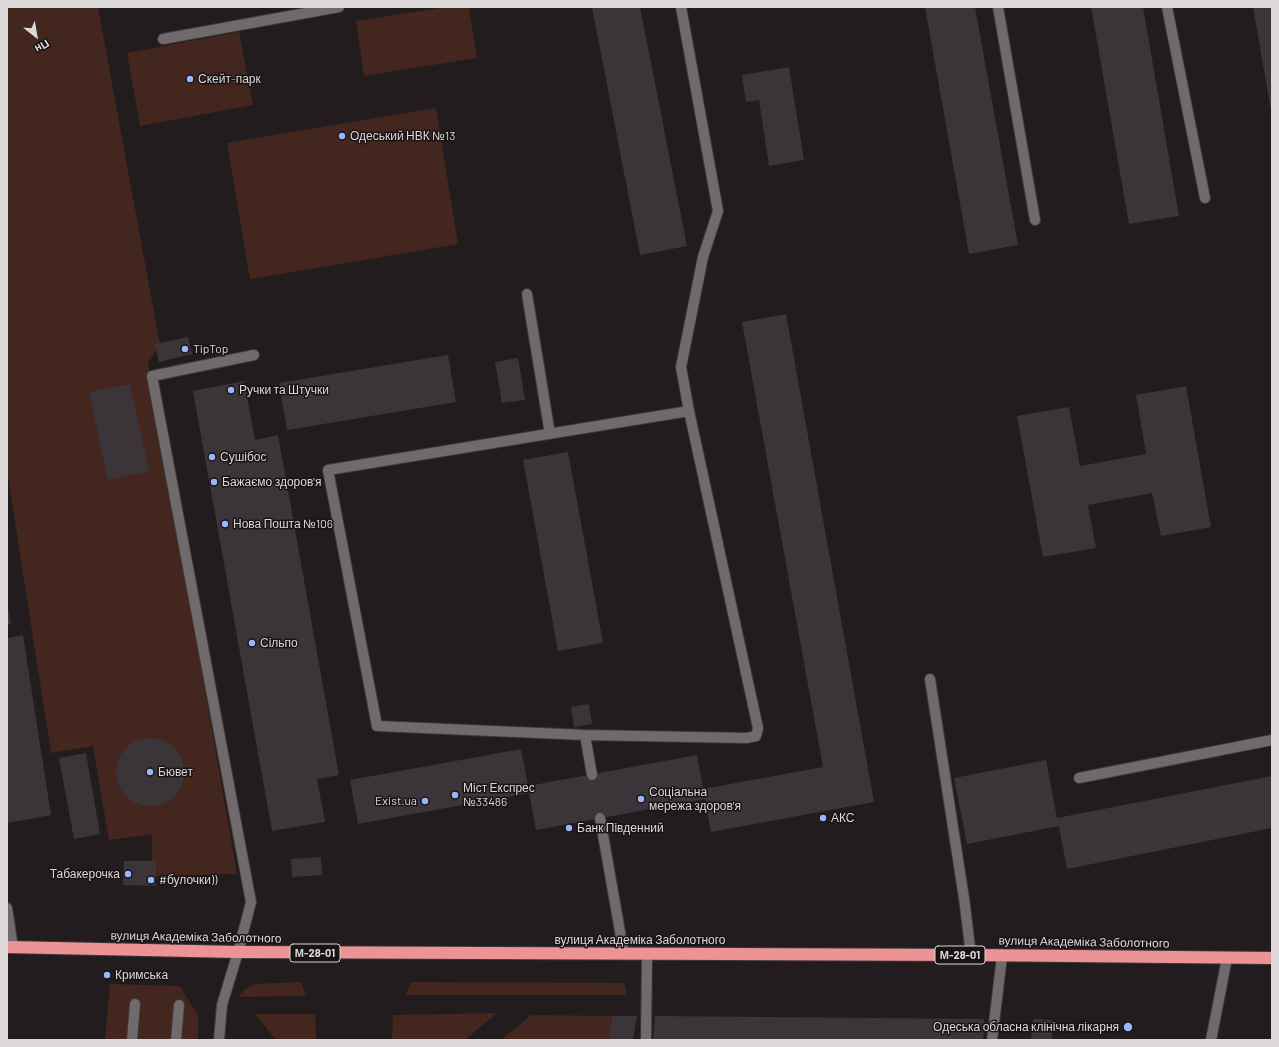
<!DOCTYPE html>
<html>
<head>
<meta charset="utf-8">
<style>
  body { margin:0 }
  #map { position:relative; width:1279px; height:1047px; overflow:hidden; background:#221c1e; font-family:Barlow,sans-serif }
  canvas { display:block }
  .frame { position:absolute; inset:0; border:8px solid #dcd7d8; pointer-events:none }
  .north { position:absolute; left:16px; top:16px; width:40px; height:40px; -webkit-text-stroke:3px #191315; paint-order:stroke; rotate:149deg; font-size:11px; font-weight:700; line-height:16px; text-align:center; color:#dcd7d8 }
  .north::after { content:''; display:block; margin:auto; width:14px; height:18px; background:#dcd7d8; clip-path:polygon(50% 0,100% 100%,50% 72%,0 100%) }
</style>
</head>
<body>
<div id="map">
<canvas width="1279" height="1047"></canvas>
<div class="frame"></div>
<div class="north">Пн</div>
</div>
<script>
const g = document.querySelector('canvas').getContext('2d');
g.lineJoin = 'round';
function fill(path, color) {
  g.fillStyle = color;
  g.fill(path, 'evenodd');
}
function toPath(rows) {
  const path = new Path2D();
  for (const r of rows) {
    if (r.length === 3) {
      path.moveTo(r[0] + r[2], r[1]);
      path.arc(r[0], r[1], r[2], 0, 2 * Math.PI);
      continue;
    }
    path.moveTo(r[0], r[1]);
    for (let i = 2; i < r.length; i += 2) path.lineTo(r[i], r[i + 1]);
  }
  return path;
}
function strokePath(path, color, width, dash) {
  g.strokeStyle = color;
  g.lineWidth = width;
  g.lineCap = dash ? 'butt' : 'round';
  g.setLineDash(dash || []);
  g.stroke(path);
}
function label(font, color, halo, rows, align = 'center') {
  g.font = font + ' Barlow,sans-serif';
  g.lineWidth = 3;
  g.setLineDash([]);
  g.textBaseline = 'middle';
  g.strokeStyle = halo;
  g.fillStyle = color;
  for (const [text, x, y, turn = 0] of rows) {
    g.save();
    g.translate(x, y);
    g.rotate((+turn || 0) * Math.PI / 180);
    g.textAlign = isNaN(turn) ? turn : align;
    if (halo) g.strokeText(text, 0, 0);
    g.fillText(text, 0, 0);
    g.restore();
  }
}
fill(toPath([
  [7,7,98,7,160,345,148,363,237,874,152,876,152,834,109,840,93,746,51,753,7,471],
  [447,7,469,7,477,58,364,76,356,21],
  [239,32,253,105,140,126,127,53],
  [436,108,458,244,250,279,227,143],
  [301,982,306,996,238,997,244,990,255,984],
  [411,982,624,983,627,995,406,995],
  [110,984,180,986,198,1016,198,1040,105,1040],
  [497,1013,465,1040,392,1040,393,1015],
  [255,1014,315,1014,316,1040,276,1040],
  [531,1015,612,1016,608,1040,501,1040]
]), '#43261e');
fill(toPath([
  [592,7,640,7,687,246,640,255],
  [925,7,975,7,1018,245,969,254],
  [1091,7,1143,7,1179,216,1129,224],
  [1253,7,1272,7,1272,110,1271,110],
  [789,67,804,160,769,166,759,100,746,102,742,75],
  [786,314,874,802,711,832,705,799,536,830,529,793,358,824,350,780,521,749,528,786,697,755,703,789,823,767,742,322],
  [188,337,192,354,159,362,155,344],
  [448,355,456,402,287,430,279,383],
  [518,358,525,400,502,403,495,362],
  [244,381,255,440,278,435,339,775,317,779,325,822,272,831,193,391],
  [130,384,149,471,108,480,89,392],
  [1186,386,1211,527,1161,536,1152,493,1088,505,1096,548,1043,557,1017,416,1069,407,1080,466,1146,454,1136,395],
  [568,452,603,643,558,651,523,460],
  [7,603,11,624,7,625],
  [23,635,51,815,7,823,7,638],
  [589,704,592,724,574,727,571,707],
  [150,772,34],
  [86,753,100,834,74,839,59,758],
  [1046,760,1057,818,1272,776,1272,828,1067,869,1059,826,967,844,954,778],
  [321,857,322,875,292,877,291,859],
  [124,861,156,861,156,886,123,885],
  [612,1016,637,1016,633,1040,608,1040],
  [655,1016,984,1019,984,1031,983,1040,653,1040],
  [1033,1019,1053,1020,1052,1040,1031,1040]
]), '#3b3539');
const lane = toPath([
  [681,7,718,211,703,257,681,367,689,411,758,728,756,736,747,738,585,735,377,726,328,470,689,411],
  [998,7,1035,220],
  [1167,7,1205,198],
  [163,39,339,7],
  [527,294,550,434],
  [930,679,964,898,971,955],
  [585,735,592,775],
  [1079,778,1272,740],
  [600,818,624,954],
  [7,908,13,947],
  [238,952,251,902,152,376,254,355],
  [646,1040,647,955],
  [992,1040,1002,956],
  [1211,1040,1227,958]
]);
const street = toPath([
  [132,1040,135,1004],
  [176,1040,179,1005],
  [219,1040,222,1005,238,952]
]);
const highway = toPath([
  [7,947,238,952,971,955,1272,958]
]);
strokePath(lane, '#3e393a', 12);
strokePath(street, '#3e393a', 12);
strokePath(highway, '#3e393a', 14);
strokePath(lane, '#716a6c', 10);
strokePath(street, '#716a6c', 10);
strokePath(highway, '#ec9395', 12);
for (const [x, y, r, color] of [
  [190,79,4,"#96b6fd"],
  [342,136,4,"#96b6fd"],
  [185,349,4,"#96b6fd"],
  [231,390,4,"#96b6fd"],
  [212,457,4,"#96b6fd"],
  [214,482,4,"#96b6fd"],
  [225,524,4,"#96b6fd"],
  [252,643,4,"#96b6fd"],
  [150,772,4,"#96b6fd"],
  [455,795,4,"#96b6fd"],
  [641,799,4,"#96b6fd"],
  [425,801,4,"#96b6fd"],
  [823,818,4,"#96b6fd"],
  [569,828,4,"#96b6fd"],
  [128,874,4,"#96b6fd"],
  [151,880,4,"#96b6fd"],
  [107,975,4,"#96b6fd"],
  [1128,1027,5,"#96b6fd"]
]) {
  const dot = new Path2D();
  dot.arc(x, y, r, 0, 2 * Math.PI);
  g.fillStyle = color;
  g.fill(dot);
  strokePath(dot, '#191315', 1.5);
}
for (const [x, y, w] of [
  [315,953,50],
  [960,955,50]
]) {
  const box = new Path2D();
  box.roundRect(x - w / 2, y - 9, w, 18, 3);
  g.fillStyle = '#191315';
  g.fill(box);
  strokePath(box, '#dcd7d8', 1);
}
label('bold 11px', '#dcd7d8', null, [
  ["М-28-01",315,953],
  ["М-28-01",960,955]
]);
label('12px', '#dcd7d8', '#191315', [
  ["Скейт-парк",198,79],
  ["Одеський НВК №13",350,136],
  ["TipTop",193,349],
  ["Ручки та Штучки",239,390],
  ["Сушібос",220,457],
  ["Бажаємо здоров'я",222,482],
  ["Нова Пошта №106",233,524],
  ["Сільпо",260,643],
  ["Бювет",158,772],
  ["Міст Експрес",463,788],
  ["№33486",463,802],
  ["Соціальна",649,792],
  ["мережа здоров'я",649,806],
  ["Exist.ua",417,801,"right"],
  ["АКС",831,818],
  ["Банк Південний",577,828],
  ["Табакерочка",120,874,"right"],
  ["#булочки))",159,880],
  ["Кримська",115,975],
  ["Одеська обласна клінічна лікарня",1119,1027,"right"]
], 'left');
label('12px', '#dcd7d8', '#191315', [
  ["вулиця Академіка Заболотного",196,937,1],
  ["вулиця Академіка Заболотного",640,940],
  ["вулиця Академіка Заболотного",1084,942,1]
]);
</script>
</body>
</html>
